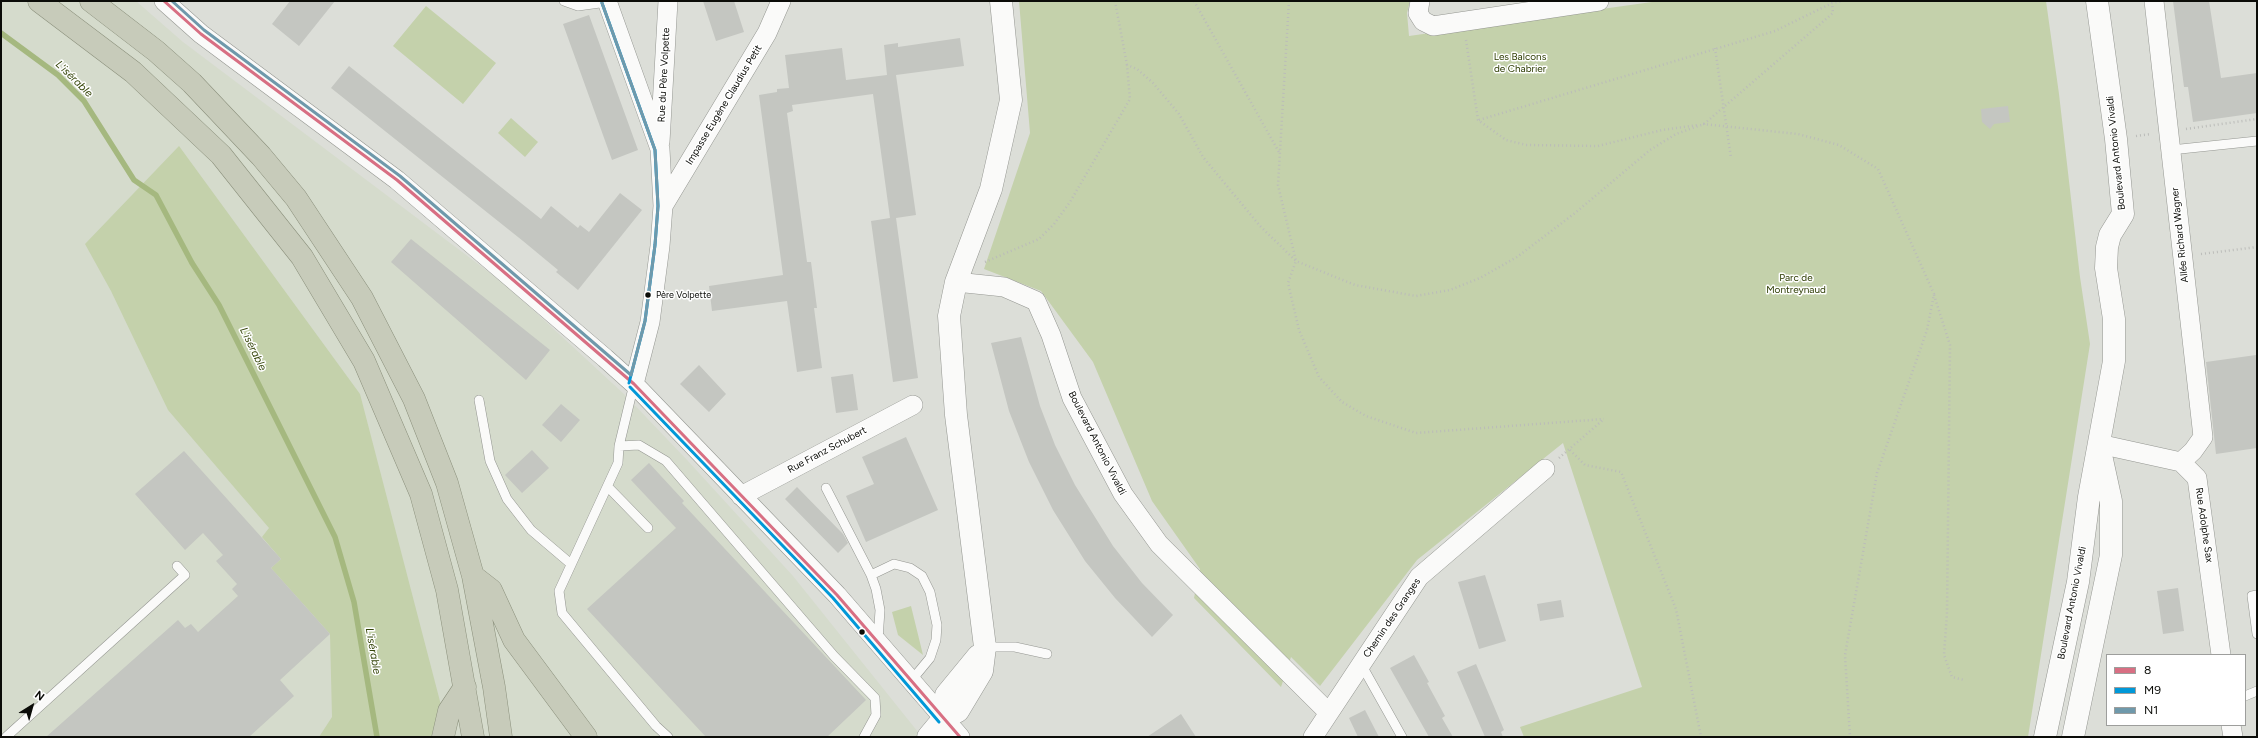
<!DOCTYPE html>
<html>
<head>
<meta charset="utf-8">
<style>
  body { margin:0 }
  #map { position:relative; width:2258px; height:738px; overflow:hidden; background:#dcded8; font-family:Figtree,sans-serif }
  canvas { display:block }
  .frame { position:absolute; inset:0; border:2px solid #0b0c08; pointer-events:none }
  .legend { position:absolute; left:2106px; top:654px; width:140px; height:72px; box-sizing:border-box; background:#fff; border:1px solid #9d9e9c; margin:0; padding:5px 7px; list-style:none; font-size:12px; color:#0b0c08 }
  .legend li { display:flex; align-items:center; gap:8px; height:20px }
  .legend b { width:20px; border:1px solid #9d9e9c }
  .north { position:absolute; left:12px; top:686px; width:40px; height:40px; -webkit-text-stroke:3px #fff; paint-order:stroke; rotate:37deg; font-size:11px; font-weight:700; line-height:16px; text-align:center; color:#0b0c08 }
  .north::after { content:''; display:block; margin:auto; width:14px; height:18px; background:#0b0c08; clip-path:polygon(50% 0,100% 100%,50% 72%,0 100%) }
</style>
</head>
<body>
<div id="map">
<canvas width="2258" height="738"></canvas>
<div class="frame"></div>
<ul class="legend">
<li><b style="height:5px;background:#d86f83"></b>8</li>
<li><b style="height:5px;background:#0198d8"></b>M9</li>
<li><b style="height:5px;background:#6f99ab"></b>N1</li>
</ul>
<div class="north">N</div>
</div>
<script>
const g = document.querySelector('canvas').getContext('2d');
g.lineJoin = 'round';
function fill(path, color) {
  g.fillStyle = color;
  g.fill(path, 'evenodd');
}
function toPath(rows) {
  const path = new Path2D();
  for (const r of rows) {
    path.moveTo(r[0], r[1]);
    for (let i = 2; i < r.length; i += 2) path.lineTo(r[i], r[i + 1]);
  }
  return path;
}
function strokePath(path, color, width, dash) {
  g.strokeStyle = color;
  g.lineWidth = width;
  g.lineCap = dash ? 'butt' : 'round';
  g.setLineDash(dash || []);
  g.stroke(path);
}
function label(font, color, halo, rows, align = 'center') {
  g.font = font + ' Figtree,sans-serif';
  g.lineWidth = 3;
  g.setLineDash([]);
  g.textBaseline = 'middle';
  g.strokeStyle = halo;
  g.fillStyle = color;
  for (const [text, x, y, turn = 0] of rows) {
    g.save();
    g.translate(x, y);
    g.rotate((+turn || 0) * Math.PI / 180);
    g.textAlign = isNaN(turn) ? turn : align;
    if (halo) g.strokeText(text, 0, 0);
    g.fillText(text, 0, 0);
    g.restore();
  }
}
fill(toPath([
  [1,1,136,1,183,42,506,285,625,395,688,461,793,576,922,737,1,737]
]), '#d5dbcc');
fill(toPath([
  [1019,1,1410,1,1407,13,1409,36,1659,1,2046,1,2059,94,2080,277,2090,344,2028,737,1524,737,1520,727,1642,687,1563,443,1417,560,1320,686,1291,657,1281,687,1194,598,1200,569,1152,501,1093,362,1041,291,984,269,1030,133],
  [426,6,496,63,463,104,393,46],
  [511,118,538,142,525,157,498,133],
  [179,146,360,394,442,709,431,737,319,737,332,717,330,634,271,568,281,559,262,537,269,528,168,410,111,291,85,244],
  [911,606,923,655,898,635,892,612]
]), '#c4d1ab');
strokePath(toPath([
  [1,33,58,75,84,101,134,180,156,195,192,263,219,305,335,537,354,602,377,737]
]), '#a5b87f', 5.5);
fill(toPath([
  [290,1,335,1,299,46,272,24],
  [703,1,734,1,744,32,716,41],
  [2173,1,2209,1,2221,78,2257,73,2257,113,2193,122,2188,87,2184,87],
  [589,15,638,150,612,160,563,24],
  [960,38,964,66,896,75,916,215,896,218,918,378,893,382,871,221,890,218,873,94,792,105,793,111,787,113,807,262,811,262,817,308,814,308,822,368,797,372,787,301,712,311,709,286,783,275,759,95,777,92,777,89,789,88,785,55,842,48,846,80,887,75,884,45,898,43,898,47],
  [349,66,541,219,551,206,578,228,580,225,589,232,620,193,642,210,578,290,556,272,558,270,523,241,331,88],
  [2008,106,2010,122,1994,124,1990,129,1982,122,1981,109],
  [411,239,550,350,526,380,391,262],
  [1021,337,1040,406,1055,445,1075,485,1113,546,1142,583,1173,615,1152,637,1115,598,1085,561,1053,510,1029,462,1009,411,991,343],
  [2256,355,2257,448,2216,454,2206,362],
  [699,365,726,394,709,412,680,384],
  [853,374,858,410,836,413,831,377],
  [561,404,580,420,561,442,542,425],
  [906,437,938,510,866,542,846,496,874,484,862,457],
  [532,450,549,468,522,493,505,475],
  [184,451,281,559,271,568,330,634,280,680,294,696,249,737,46,737,178,620,185,628,191,624,198,632,238,596,232,589,237,584,216,561,223,555,203,533,185,550,135,494],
  [649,463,684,501,682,503,866,700,827,737,706,737,587,609,676,528,631,480],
  [797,487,843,534,848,543,838,553,785,499],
  [1485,575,1506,641,1479,649,1458,582],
  [2178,588,2184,631,2163,634,2157,591],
  [1561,600,1564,617,1540,621,1537,604],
  [1414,655,1429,682,1427,683,1445,716,1442,718,1453,737,1429,737,1390,668],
  [1476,664,1504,730,1501,732,1503,737,1485,737,1457,672],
  [1365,710,1379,737,1358,737,1349,718],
  [1181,714,1196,737,1147,737]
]), '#c4c6c1');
const lane = toPath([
  [564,1,578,6,607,2],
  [2171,150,2257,141],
  [634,384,619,446,618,463,559,591,562,613,656,726,668,737],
  [479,400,490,461,507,499,531,530,571,564],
  [619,446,639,445,666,461,834,656,875,698,876,715,864,737],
  [608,487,648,528],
  [826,488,871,575,876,589,880,610,878,640],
  [871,575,894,564,910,568,922,576,930,592,937,625,936,640,930,658,911,681],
  [2257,595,2252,596,2257,634],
  [985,647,1015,647,1047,654],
  [1361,664,1402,737],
  [2245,696,2257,691],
  [6,737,185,575,177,566]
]);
const street = toPath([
  [164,1,201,34,397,180,605,358,634,384,837,595,960,737],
  [607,1,660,149,663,206,660,246,650,322,634,384],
  [1420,1,1418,13,1423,21,1433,26,1599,1],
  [2154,1,2203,437,2193,451,2181,462],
  [660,142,668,1],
  [663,206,767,33,781,1],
  [956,282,1004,287,1036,301,1051,335,1072,398,1123,494,1159,544,1329,713],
  [2099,444,2181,462,2197,478,2221,655],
  [741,496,913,405],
  [2231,725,2233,737],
  [1313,737,1419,577,1545,469]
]);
const secondary = toPath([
  [944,729,946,695,978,656],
  [928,737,943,719,958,711,982,671,985,647,956,415,949,316,956,282,991,189,1011,100,1001,1],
  [2045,737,2078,582,2089,497,2114,361,2114,319,2106,268,2107,247,2110,235,2123,214,2116,139,2097,1],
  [2073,737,2111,555,2111,501,2101,455]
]);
const highway = toPath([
  [39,1,133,72,221,155,302,257,364,361,421,494,447,590,473,737],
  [91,1,156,51,192,83,261,156,296,198,362,298,414,399,447,483,473,576,494,687,501,737],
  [473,576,491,590,514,640,586,737],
  [443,737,449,711,465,687]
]);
strokePath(lane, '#949691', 10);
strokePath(street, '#949691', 20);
strokePath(secondary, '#949691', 23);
strokePath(highway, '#8b907c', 23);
strokePath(toPath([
  [1115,1,1127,65],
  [1194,1,1280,154],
  [1289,1,1278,185,1296,261,1288,283,1299,330,1319,377,1342,402,1366,416,1416,433,1604,419],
  [1466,40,1478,120,1506,140,1526,145,1598,146,1662,130,1698,125],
  [1715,48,1731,158],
  [1479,120,1775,31,1832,3,1843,1],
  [1703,124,1798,134,1839,145,1878,169,1934,294,1927,330,1877,473,1845,655,1850,737],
  [2186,129,2257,119],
  [2136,136,2151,134],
  [2201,254,2257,247],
  [985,262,1039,239,1054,224,1070,202,1130,99,1127,65,1137,69,1153,83,1179,114,1203,157,1260,226,1296,261,1355,285,1416,296,1450,290,1480,278,1517,257,1575,213,1650,150,1676,134,1704,124,1833,13,1832,3],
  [1934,295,1950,345,1947,613,1944,655,1952,677,1964,680],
  [1570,450,1585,465,1621,472,1676,609,1701,737],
  [1559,458,1604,419]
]), '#bbbcb9', 2.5, [1, 3]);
strokePath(lane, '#fafaf9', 9);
strokePath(street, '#fafaf9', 19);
strokePath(secondary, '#fafaf9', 22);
strokePath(highway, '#c7cbba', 22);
strokePath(toPath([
  [164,1,201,34,397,180,634,384,837,595,960,737]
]), '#d86f83', 3);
strokePath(toPath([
  [602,3,655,150,658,206,655,245,645,321,629,383],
  [630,387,833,598,939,722]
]), '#0198d8', 3);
strokePath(toPath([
  [172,1,204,30,400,176,631,375,645,321,655,245,658,206,655,150,602,3]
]), '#6f99ab', 3);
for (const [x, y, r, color] of [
  [648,295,3.5,"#0b0c08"],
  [862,632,3.5,"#0b0c08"]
]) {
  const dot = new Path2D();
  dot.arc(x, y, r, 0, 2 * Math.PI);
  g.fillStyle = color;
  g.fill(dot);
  strokePath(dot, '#fff', 1.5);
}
label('9px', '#0b0c08', '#fff', [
  ["Père Volpette",656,295]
], 'left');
label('10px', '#2c3b00', '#fff', [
  ["Les Balcons",1520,57],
  ["de Chabrier",1520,69],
  ["Parc de",1796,278],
  ["Montreynaud",1796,290]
]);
label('10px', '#0b0c08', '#fff', [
  ["Rue du Père Volpette",664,75,-87],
  ["Impasse Eugène Claudius Petit",724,105,-59],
  ["Boulevard Antonio Vivaldi",2116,153,-96],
  ["Allée Richard Wagner",2180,235,-96],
  ["Boulevard Antonio Vivaldi",1097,443,63],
  ["Rue Franz Schubert",827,450,-28],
  ["Rue Adolphe Sax",2204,525,82],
  ["Boulevard Antonio Vivaldi",2072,603,-79],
  ["Chemin des Granges",1392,618,-56]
]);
label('italic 11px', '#354509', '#fff', [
  ["L'isérable",74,79,44],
  ["L'isérable",253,349,64],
  ["L'isérable",373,651,80]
]);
</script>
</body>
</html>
